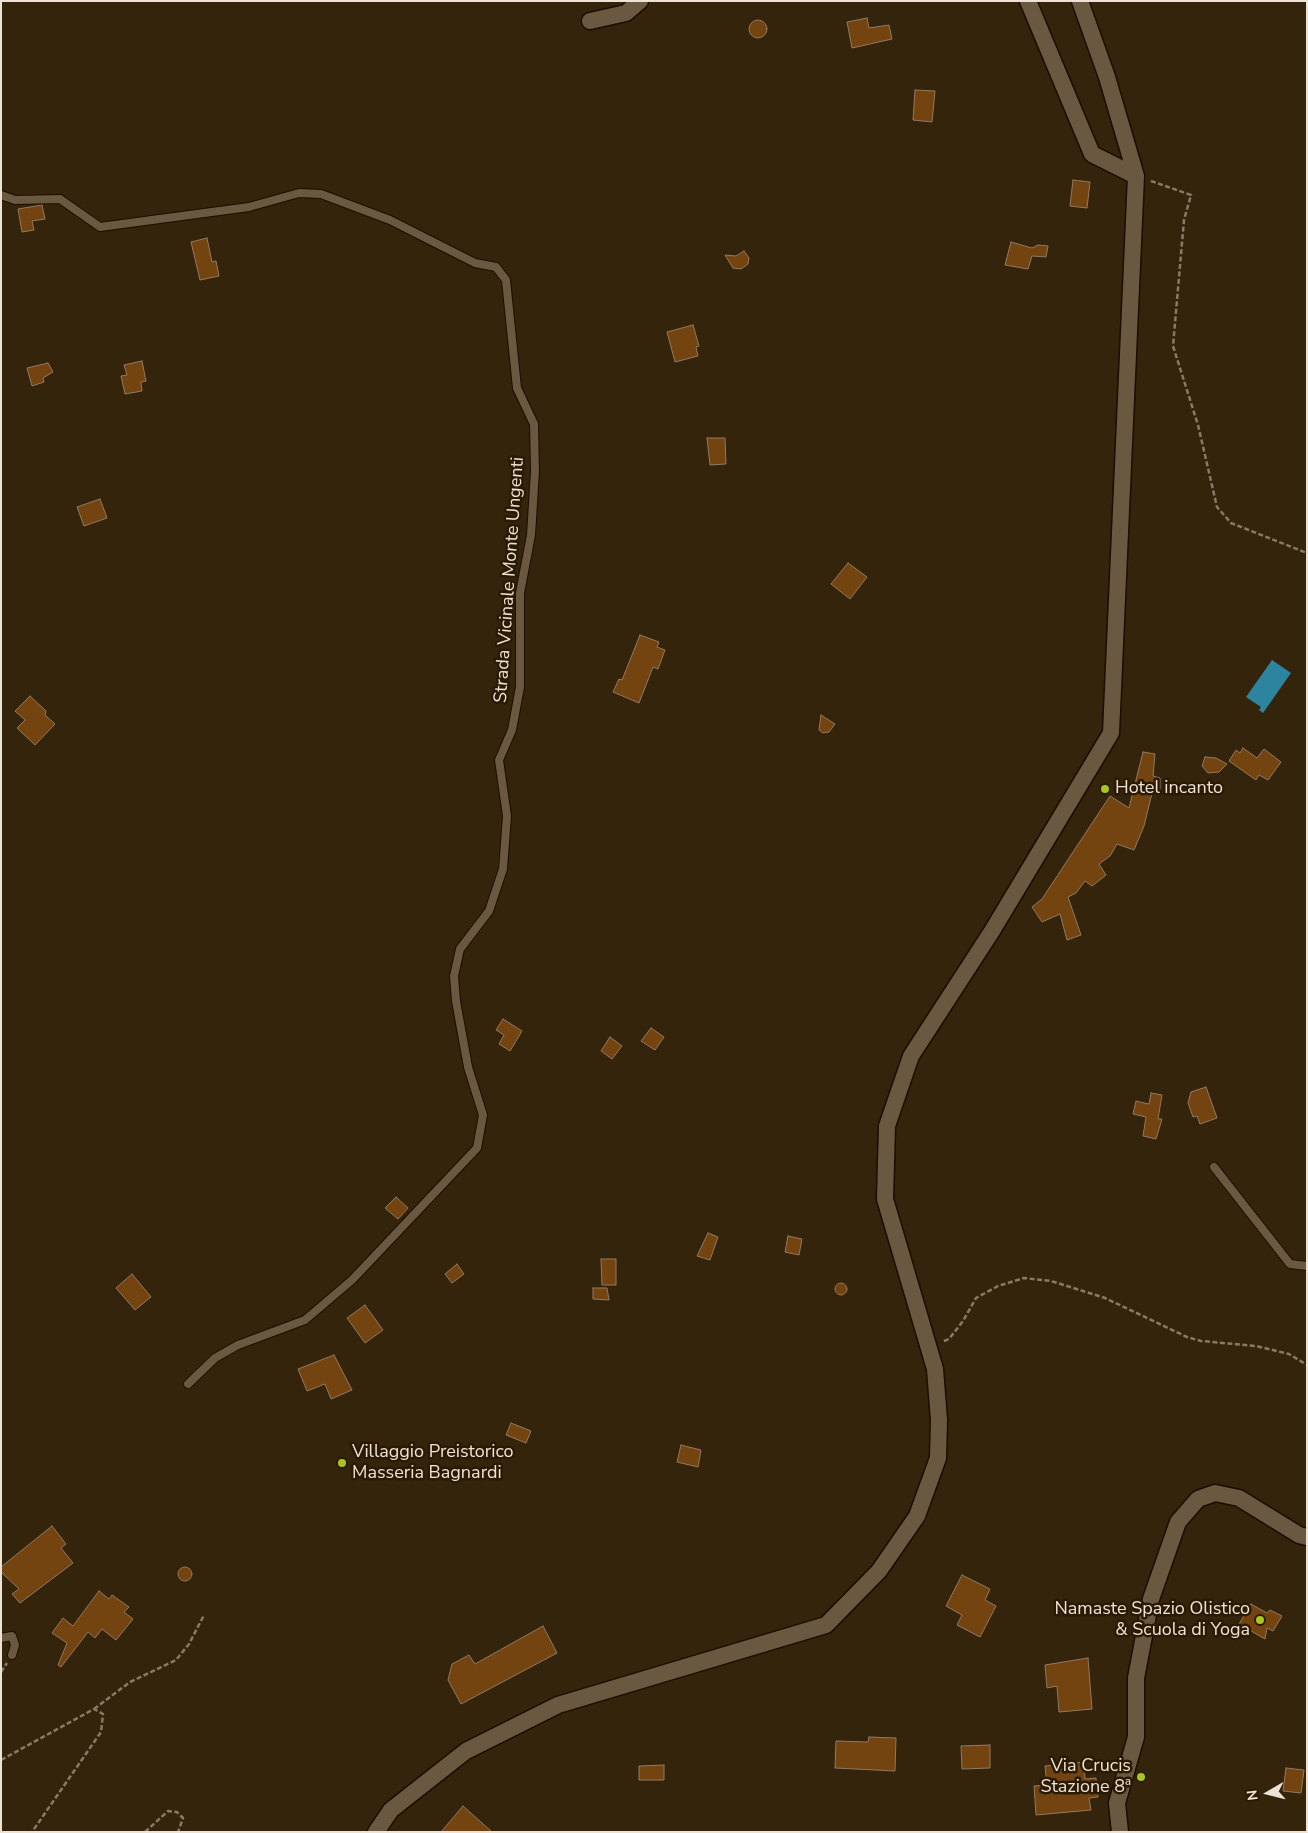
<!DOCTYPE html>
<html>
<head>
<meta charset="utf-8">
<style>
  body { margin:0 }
  #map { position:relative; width:1308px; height:1833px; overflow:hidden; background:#35240c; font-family:"Nunito Sans",sans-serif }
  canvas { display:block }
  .frame { position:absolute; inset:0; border:2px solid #ede2d4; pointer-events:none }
  .north { position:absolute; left:1243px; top:1768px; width:50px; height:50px; -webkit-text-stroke:4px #2b1a03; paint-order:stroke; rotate:262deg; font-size:14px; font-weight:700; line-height:20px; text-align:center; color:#ede2d4 }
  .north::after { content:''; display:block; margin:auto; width:18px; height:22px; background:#ede2d4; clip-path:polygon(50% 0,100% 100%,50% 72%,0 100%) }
</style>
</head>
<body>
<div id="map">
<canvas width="1308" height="1833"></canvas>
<div class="frame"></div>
<div class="north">N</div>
</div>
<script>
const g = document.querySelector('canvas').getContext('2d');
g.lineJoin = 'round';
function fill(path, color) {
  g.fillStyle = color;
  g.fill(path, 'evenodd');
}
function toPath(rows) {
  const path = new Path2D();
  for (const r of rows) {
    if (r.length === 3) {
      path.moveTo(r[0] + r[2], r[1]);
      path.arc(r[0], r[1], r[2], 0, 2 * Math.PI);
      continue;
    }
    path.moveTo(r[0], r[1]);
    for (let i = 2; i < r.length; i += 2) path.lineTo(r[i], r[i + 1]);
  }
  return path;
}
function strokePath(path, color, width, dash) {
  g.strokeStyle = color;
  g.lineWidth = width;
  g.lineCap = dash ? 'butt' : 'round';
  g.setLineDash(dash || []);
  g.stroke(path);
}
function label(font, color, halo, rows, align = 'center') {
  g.font = font + ' "Nunito Sans",sans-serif';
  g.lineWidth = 5;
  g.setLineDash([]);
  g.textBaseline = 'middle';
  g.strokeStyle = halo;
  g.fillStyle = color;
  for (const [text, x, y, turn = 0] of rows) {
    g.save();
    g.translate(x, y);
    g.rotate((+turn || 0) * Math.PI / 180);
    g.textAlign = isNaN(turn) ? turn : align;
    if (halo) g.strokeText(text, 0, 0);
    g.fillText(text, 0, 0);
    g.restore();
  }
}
fill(toPath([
  [1272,660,1291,673,1263,713,1259,710,1261,707,1246,697]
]), '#2d849f');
const building = toPath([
  [867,18,869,28,889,25,892,39,852,48,847,22,867,18],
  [758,29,9],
  [915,90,935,91,932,122,913,120,915,90],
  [1073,180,1090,182,1087,208,1070,206,1073,180],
  [42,205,45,219,32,221,34,230,22,232,18,209,42,205],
  [207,238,212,262,216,261,219,276,200,280,191,242,207,238],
  [1011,242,1032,248,1038,245,1048,246,1046,257,1032,256,1028,269,1005,265,1011,242],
  [744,251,749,258,748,264,741,269,733,268,725,255,736,256,744,251],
  [693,325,699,346,696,347,698,356,675,362,667,332,693,325],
  [142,361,146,381,141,382,142,391,125,394,121,376,127,375,124,365,142,361],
  [48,363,53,372,43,378,44,382,32,386,27,368,48,363],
  [707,438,725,438,726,464,710,465,707,438],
  [100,499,107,518,84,526,77,507,100,499],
  [848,563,867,577,850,599,831,584,848,563],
  [640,635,659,642,657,647,665,650,658,669,653,667,639,703,613,692,619,679,622,680,640,635],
  [30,696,46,711,45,715,55,724,35,745,17,728,25,720,15,711,30,696],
  [821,715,835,724,829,732,823,733,819,730,821,715],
  [1243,748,1257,758,1264,749,1281,762,1268,780,1259,775,1256,780,1229,761,1236,750,1240,753,1243,748],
  [1143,752,1155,754,1153,776,1160,778,1160,793,1152,793,1144,826,1134,850,1117,844,1110,856,1099,864,1106,875,1092,886,1085,881,1076,893,1068,897,1081,935,1067,940,1060,914,1042,922,1032,907,1042,899,1110,796,1129,808,1143,752],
  [1205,757,1216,758,1227,764,1219,772,1208,773,1202,766,1205,757],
  [503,1019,522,1031,510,1051,499,1044,504,1035,496,1030,503,1019],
  [651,1028,664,1037,655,1050,641,1041,651,1028],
  [610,1037,622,1046,612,1059,601,1051,610,1037],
  [1206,1087,1217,1118,1200,1124,1197,1116,1193,1117,1188,1103,1191,1092,1206,1087],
  [1151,1093,1162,1095,1158,1119,1162,1119,1156,1139,1143,1136,1146,1117,1133,1114,1136,1101,1149,1104,1151,1093],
  [396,1197,408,1208,398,1219,385,1208,396,1197],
  [708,1233,718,1237,710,1260,697,1256,708,1233],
  [788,1236,802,1239,799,1255,785,1252,788,1236],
  [601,1259,616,1259,616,1285,602,1285,601,1259],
  [457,1264,464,1274,452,1283,445,1274,457,1264],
  [132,1274,151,1297,135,1310,116,1288,132,1274],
  [841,1289,6],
  [593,1288,607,1288,609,1300,593,1299,593,1288],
  [365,1305,383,1330,365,1343,347,1318,365,1305],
  [334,1355,352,1390,331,1399,325,1384,307,1391,298,1369,334,1355],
  [511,1423,531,1431,526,1443,506,1435,511,1423],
  [681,1445,701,1450,698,1467,677,1462,681,1445],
  [52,1526,66,1544,61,1548,73,1563,20,1603,12,1594,19,1589,1,1572,1,1567,52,1526],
  [185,1574,7],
  [962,1575,990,1589,985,1600,996,1606,980,1637,957,1625,962,1615,946,1606,962,1575],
  [99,1591,109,1599,112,1595,129,1607,124,1612,133,1619,116,1640,102,1629,95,1638,88,1632,61,1667,58,1665,67,1643,52,1633,63,1618,73,1626,99,1591],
  [1251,1604,1267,1613,1270,1610,1282,1616,1273,1631,1267,1628,1265,1639,1239,1624,1251,1604],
  [543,1626,557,1653,461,1704,448,1680,452,1664,469,1655,475,1664,543,1626],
  [1088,1658,1092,1709,1059,1712,1057,1686,1047,1688,1045,1665,1088,1658],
  [869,1737,896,1738,895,1771,835,1768,836,1741,868,1742,869,1737],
  [990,1745,990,1768,962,1769,961,1746,990,1745],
  [1084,1762,1085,1779,1096,1778,1098,1797,1089,1798,1091,1810,1036,1815,1034,1786,1047,1785,1045,1766,1084,1762],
  [664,1765,664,1780,639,1780,639,1766,664,1765],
  [1286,1768,1304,1770,1301,1793,1283,1791,1286,1768],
  [463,1806,492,1832,441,1832,463,1806]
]);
fill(building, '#73440f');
strokePath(building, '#927963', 1);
const lane = toPath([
  [1,195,15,200,60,199,100,227,249,207,299,193,321,194,390,220,475,263,496,267,506,280,517,388,534,424,535,471,531,535,520,593,520,687,512,730,499,760,507,816,503,869,489,911,460,949,454,976,456,1001,468,1067,483,1115,477,1148,352,1280,305,1320,238,1345,215,1358,188,1384],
  [1214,1167,1290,1264,1307,1266],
  [1,1638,12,1636,15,1645,12,1655]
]);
const street = toPath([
  [1028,1,1092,154,1136,176],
  [590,21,626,13,640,1],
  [376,1832,391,1810,466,1751,558,1705,826,1625,879,1571,917,1516,938,1458,939,1420,935,1369,885,1199,887,1126,911,1056,992,931,1111,733,1136,176,1107,77,1080,1],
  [1120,1832,1117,1803,1136,1737,1136,1678,1151,1599,1178,1522,1198,1499,1215,1493,1239,1498,1299,1535,1307,1537]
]);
strokePath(lane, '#1c0c00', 10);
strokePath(street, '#1c0c00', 19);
strokePath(toPath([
  [1151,181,1191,195,1184,220,1173,346,1198,425,1217,507,1231,523,1307,553],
  [944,1341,949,1339,963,1321,976,1298,998,1286,1024,1278,1051,1281,1105,1298,1187,1337,1201,1341,1256,1346,1289,1354,1307,1365],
  [1,1672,7,1663],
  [94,1709,130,1682,176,1660,189,1644,204,1615],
  [1,1760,94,1709,103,1714,101,1732,32,1832],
  [145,1832,168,1811,177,1812,183,1818,178,1832]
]), '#887a66', 2.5, [5, 2.5]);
strokePath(lane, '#6b5840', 8);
strokePath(street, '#6b5840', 16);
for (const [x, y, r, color] of [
  [1105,789,5,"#a8c71d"],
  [342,1463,5,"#a8c71d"],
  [1260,1620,5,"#a8c71d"],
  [1141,1777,5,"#a8c71d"]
]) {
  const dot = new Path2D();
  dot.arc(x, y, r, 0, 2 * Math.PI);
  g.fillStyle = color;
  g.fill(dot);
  strokePath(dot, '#2b1a03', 2);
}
label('18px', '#ede2d4', '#2b1a03', [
  ["Strada Vicinale Monte Ungenti",510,580,-86]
]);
label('18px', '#ede2d4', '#2b1a03', [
  ["Hotel incanto",1115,789],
  ["Villaggio Preistorico",352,1453],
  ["Masseria Bagnardi",352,1474],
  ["Namaste Spazio Olistico",1250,1610,"right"],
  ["& Scuola di Yoga",1250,1631,"right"],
  ["Via Crucis",1131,1767,"right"],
  ["Stazione 8ª",1131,1788,"right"]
], 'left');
</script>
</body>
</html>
